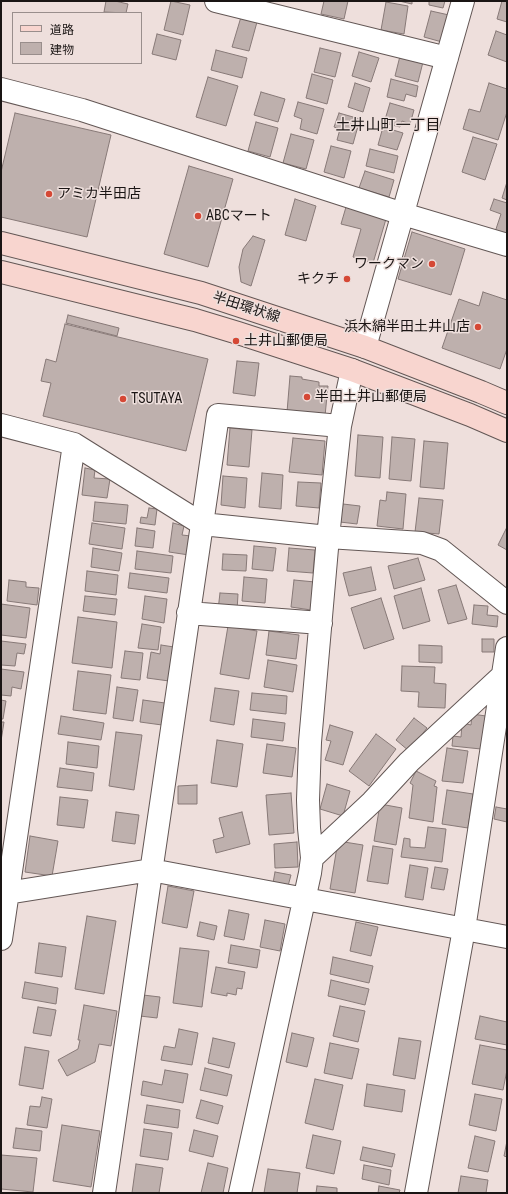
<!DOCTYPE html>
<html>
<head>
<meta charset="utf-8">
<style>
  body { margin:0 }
  #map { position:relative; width:508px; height:1194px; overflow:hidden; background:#eedfdc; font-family:"Roboto Condensed","Noto Sans JP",sans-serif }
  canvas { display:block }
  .frame { position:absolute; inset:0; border:2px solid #1a1514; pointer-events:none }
  .legend { position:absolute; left:12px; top:12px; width:130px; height:52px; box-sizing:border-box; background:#eedfdc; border:1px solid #998e8c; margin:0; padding:5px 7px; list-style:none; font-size:12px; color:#1a1514 }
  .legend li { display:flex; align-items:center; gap:8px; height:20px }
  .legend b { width:20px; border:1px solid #998e8c }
</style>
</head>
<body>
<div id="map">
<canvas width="508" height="1194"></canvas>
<div class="frame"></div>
<ul class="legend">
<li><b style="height:5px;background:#f8d5cf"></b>道路</li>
<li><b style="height:11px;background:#beb0ad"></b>建物</li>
</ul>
</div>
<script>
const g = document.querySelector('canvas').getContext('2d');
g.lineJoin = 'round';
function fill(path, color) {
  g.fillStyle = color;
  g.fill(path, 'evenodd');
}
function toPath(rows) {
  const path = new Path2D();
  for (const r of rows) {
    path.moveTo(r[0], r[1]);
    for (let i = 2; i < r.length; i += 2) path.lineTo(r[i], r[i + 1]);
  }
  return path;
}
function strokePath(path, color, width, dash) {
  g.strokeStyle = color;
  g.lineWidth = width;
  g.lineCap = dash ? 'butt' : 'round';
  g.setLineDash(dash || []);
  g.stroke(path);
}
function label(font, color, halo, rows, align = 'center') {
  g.font = font + ' "Roboto Condensed","Noto Sans JP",sans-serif';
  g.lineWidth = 3;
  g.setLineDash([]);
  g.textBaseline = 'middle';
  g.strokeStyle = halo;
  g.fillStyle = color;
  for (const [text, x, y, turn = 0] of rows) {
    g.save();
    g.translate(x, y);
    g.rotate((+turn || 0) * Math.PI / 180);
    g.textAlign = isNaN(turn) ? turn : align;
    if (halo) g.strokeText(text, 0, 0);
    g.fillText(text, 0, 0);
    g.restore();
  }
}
const building = toPath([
  [106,1,115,1,128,4,126,13,104,12,106,1],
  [171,1,190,5,183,35,164,30,171,1],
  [324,1,348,1,344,19,321,14,324,1],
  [399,1,412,1,412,4,399,1],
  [429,1,445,1,443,8,429,5,429,1],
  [502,1,507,1,507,22,497,19,502,1],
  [386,2,408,6,404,34,381,30,386,2],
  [431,11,449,15,442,42,424,37,431,11],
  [241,17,257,22,249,51,232,47,241,17],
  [496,31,507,35,507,62,488,55,496,31],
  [157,34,181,40,176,60,152,54,157,34],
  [320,48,341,53,335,77,314,72,320,48],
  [216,50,247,58,242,78,211,70,216,50],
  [359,52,379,58,371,82,352,76,359,52],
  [400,56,423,62,418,82,395,76,400,56],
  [312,74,333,80,327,104,306,98,312,74],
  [208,77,238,86,226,126,196,117,208,77],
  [391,79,418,86,416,97,406,94,404,101,387,97,391,79],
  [355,83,370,88,363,112,348,107,355,83],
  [489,83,507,89,507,112,498,140,463,129,469,109,480,112,489,83],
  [261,92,285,99,278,122,254,115,261,92],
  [298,102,324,109,317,134,300,129,302,119,294,116,298,102],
  [390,103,414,110,410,124,402,121,400,127,384,123,390,103],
  [15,113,111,135,87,237,1,217,1,172,15,113],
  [339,113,360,119,353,144,337,140,340,129,334,127,339,113],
  [256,122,278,128,270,157,248,151,256,122],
  [383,127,403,133,397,150,378,145,383,127],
  [291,134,314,140,306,169,283,163,291,134],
  [473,137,497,144,485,180,462,172,473,137],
  [331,146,351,151,344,178,324,172,331,146],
  [370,149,398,156,394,173,366,166,370,149],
  [189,166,233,179,208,267,164,254,189,166],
  [365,171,394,180,389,197,359,188,365,171],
  [507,182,507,200,502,198,507,182],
  [295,199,316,206,306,241,285,235,295,199],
  [494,199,507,203,507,236,495,232,501,214,490,210,494,199],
  [346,207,386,219,373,263,353,257,361,229,341,224,346,207],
  [412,232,465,249,451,295,398,279,412,232],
  [253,236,265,240,251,286,241,282,239,267,243,249,253,236],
  [483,292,507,300,507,349,500,369,442,348,459,299,479,306,483,292],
  [68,315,119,328,117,336,66,323,68,315],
  [65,324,208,359,186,451,43,416,51,383,41,381,46,359,56,362,65,324],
  [237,361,259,363,255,396,233,393,237,361],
  [290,376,302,377,302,379,319,382,319,386,328,386,325,416,287,412,290,376],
  [230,428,252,430,249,467,227,465,230,428],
  [358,435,383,437,380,478,355,476,358,435],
  [392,437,415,439,411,481,389,479,392,437],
  [293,438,325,441,322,475,289,472,293,438],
  [424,441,448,443,444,489,420,487,424,441],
  [85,468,95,470,94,478,110,479,107,498,82,495,85,468],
  [262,473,283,475,281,509,259,507,262,473],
  [223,476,247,478,245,508,221,505,223,476],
  [298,482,321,483,319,508,296,506,298,482],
  [387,492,406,494,403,529,377,526,380,500,386,501,387,492],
  [419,498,443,500,439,534,415,532,419,498],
  [95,502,128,505,126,524,93,521,95,502],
  [343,504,360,506,357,524,340,522,343,504],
  [149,508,157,509,155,525,140,523,141,517,147,518,149,508],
  [92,523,125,528,122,549,89,544,92,523],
  [173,523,184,526,182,535,191,536,189,555,169,552,173,523],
  [507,527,507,550,498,545,507,527],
  [137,528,155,531,153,548,135,546,137,528],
  [254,546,276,548,273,571,252,569,254,546],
  [93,548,122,553,119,571,91,567,93,548],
  [289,548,315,550,313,573,287,571,289,548],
  [137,551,173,556,171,573,135,569,137,551],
  [223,554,247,555,246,571,222,570,223,554],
  [418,558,425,580,394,589,388,566,418,558],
  [371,567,376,590,349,596,343,573,371,567],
  [87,571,118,575,116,595,85,591,87,571],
  [130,573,169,578,167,593,128,588,130,573],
  [244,577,267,579,265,603,242,601,244,577],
  [9,580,26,582,26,587,39,588,37,605,7,601,9,580],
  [294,580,315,582,311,610,291,607,294,580],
  [456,585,467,619,448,624,438,590,456,585],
  [421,588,430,621,403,629,394,596,421,588],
  [220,593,238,594,237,611,218,610,220,593],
  [85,596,117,599,115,615,83,611,85,596],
  [145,596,167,599,164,623,142,619,145,596],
  [381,598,394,639,364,649,351,608,381,598],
  [1,604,30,608,26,638,1,635,1,604],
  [474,605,488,606,487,615,498,616,497,627,472,624,474,605],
  [78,617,117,622,112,668,72,663,78,617],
  [142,624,161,627,158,650,138,648,142,624],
  [228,626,257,631,249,679,220,674,228,626],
  [269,631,299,635,296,659,266,655,269,631],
  [482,639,494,639,494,652,482,652,482,639],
  [1,641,26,644,24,654,17,653,15,666,1,665,1,641],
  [161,645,174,647,169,681,147,678,151,652,160,654,161,645],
  [419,645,442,646,442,663,419,662,419,645],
  [125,651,143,653,140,680,121,678,125,651],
  [268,660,297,665,293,692,264,687,268,660],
  [402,666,435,667,434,683,446,684,445,708,418,707,419,692,401,691,402,666],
  [1,669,24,672,21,689,12,687,11,696,1,695,1,669],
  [78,671,111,675,106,714,73,710,78,671],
  [117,687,138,690,133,721,113,718,117,687],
  [215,688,239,691,234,725,210,721,215,688],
  [252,693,287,696,286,714,250,710,252,693],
  [1,700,6,701,3,719,1,719,1,700],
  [143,700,165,703,162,725,140,722,143,700],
  [472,714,486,716,481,749,452,746,453,736,461,737,462,723,471,725,472,714],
  [61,716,104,723,101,740,58,734,61,716],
  [414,718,427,728,409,751,396,740,414,718],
  [253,719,285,723,283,741,251,737,253,719],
  [1,722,4,722,1,741,1,722],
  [330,725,353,732,343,765,325,760,331,741,326,740,330,725],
  [116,732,142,735,134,790,109,786,116,732],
  [376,734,396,749,369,786,349,771,376,734],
  [217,740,243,744,237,787,211,783,217,740],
  [68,742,99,746,97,768,66,764,68,742],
  [267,744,296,748,292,777,263,773,267,744],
  [447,748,468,751,463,783,442,781,447,748],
  [60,768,94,773,92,791,57,787,60,768],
  [416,771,436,781,434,786,437,787,433,822,409,818,413,785,410,783,416,771],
  [327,784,350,791,343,816,320,809,327,784],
  [197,785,197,804,178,804,178,786,197,785],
  [447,790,473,794,468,828,442,824,447,790],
  [291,793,294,833,269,835,266,795,291,793],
  [60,797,88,800,84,828,57,825,60,797],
  [380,804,402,808,396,845,374,841,380,804],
  [496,807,507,809,507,822,494,819,496,807],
  [116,812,139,815,135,844,112,841,116,812],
  [242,812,250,844,216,853,213,840,224,837,219,818,242,812],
  [428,827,446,829,442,862,401,857,404,838,410,839,410,847,425,848,428,827],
  [30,836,58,841,52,876,25,872,30,836],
  [338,841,363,845,355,893,330,889,338,841],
  [297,842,298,867,275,868,274,844,297,842],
  [373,846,393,849,388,884,367,881,373,846],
  [410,865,428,868,423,900,405,897,410,865],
  [435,867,448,869,444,890,431,888,435,867],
  [275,872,291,875,288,886,273,883,275,872],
  [168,886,194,891,187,928,162,923,168,886],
  [229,910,249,914,244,940,224,936,229,910],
  [87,916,116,921,104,994,75,989,87,916],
  [265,920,285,924,280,951,260,947,265,920],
  [200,922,217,926,214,940,197,936,200,922],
  [356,922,378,927,371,956,350,951,356,922],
  [39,943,66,947,62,977,35,973,39,943],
  [231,945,260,950,257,968,228,963,231,945],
  [180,948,209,951,202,1007,173,1003,180,948],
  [333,957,373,966,369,983,330,974,333,957],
  [216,967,245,972,242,989,237,988,236,995,227,993,227,996,211,993,216,967],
  [331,980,369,989,365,1005,328,996,331,980],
  [25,982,58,988,56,1004,22,998,25,982],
  [143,995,160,997,157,1018,140,1016,143,995],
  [84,1005,117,1011,111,1046,99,1044,95,1062,67,1076,58,1060,78,1049,80,1040,78,1040,84,1005],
  [340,1006,365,1011,358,1042,333,1036,340,1006],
  [38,1007,56,1010,51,1036,33,1033,38,1007],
  [480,1016,507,1022,507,1045,475,1039,480,1016],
  [179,1029,198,1033,192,1065,161,1060,164,1046,175,1048,179,1029],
  [292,1033,314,1038,307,1067,286,1062,292,1033],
  [213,1038,235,1043,229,1068,208,1063,213,1038],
  [399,1038,421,1041,415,1079,393,1075,399,1038],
  [330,1043,359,1049,352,1079,324,1073,330,1043],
  [480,1045,507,1050,507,1070,503,1090,472,1084,480,1045],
  [25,1047,49,1051,43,1089,19,1085,25,1047],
  [205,1068,232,1075,227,1096,200,1090,205,1068],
  [165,1070,188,1074,183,1103,141,1095,143,1081,162,1085,165,1070],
  [315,1079,343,1085,333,1130,305,1123,315,1079],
  [367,1084,405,1090,402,1112,364,1106,367,1084],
  [475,1094,502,1099,496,1131,469,1125,475,1094],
  [42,1097,52,1099,47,1128,27,1125,30,1106,40,1107,42,1097],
  [201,1100,223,1106,218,1124,196,1118,201,1100],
  [147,1105,180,1110,178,1128,144,1123,147,1105],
  [62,1125,100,1131,91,1187,53,1181,62,1125],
  [16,1128,42,1131,40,1151,13,1148,16,1128],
  [144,1129,172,1133,168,1160,140,1156,144,1129],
  [194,1130,218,1136,213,1157,189,1151,194,1130],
  [313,1135,341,1141,334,1174,306,1168,313,1135],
  [475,1136,495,1141,488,1172,468,1168,475,1136],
  [507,1141,507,1157,504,1156,507,1141],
  [363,1147,395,1154,392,1167,360,1160,363,1147],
  [1,1155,37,1158,33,1192,1,1189,1,1155],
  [208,1163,228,1168,223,1193,201,1193,208,1163],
  [136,1164,163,1168,159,1193,132,1193,136,1164],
  [364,1165,391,1170,389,1185,362,1179,364,1165],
  [268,1169,300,1173,297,1193,264,1193,268,1169],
  [461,1176,488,1180,486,1193,458,1193,461,1176],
  [317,1186,337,1188,337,1193,316,1193,317,1186],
  [379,1186,400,1190,399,1193,378,1193,379,1186]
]);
fill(building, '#beb0ad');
strokePath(building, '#877977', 1);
const minor = toPath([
  [216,1,447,58],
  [1,89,82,110,403,214,507,245],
  [365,347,463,1],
  [1,425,74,444,202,524,328,537,422,543,441,550,507,603],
  [188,613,321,623],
  [312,858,372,802,409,762,502,676],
  [1,894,151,870,507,937],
  [1,939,74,444],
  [104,1193,218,415,340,426],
  [240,1193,310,873,312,858,309,828,308,800,310,742,328,537,340,426,352,370],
  [416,1193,464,929,507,648]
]);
const secondary = toPath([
  [1,243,201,293,365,347,481,392,507,403],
  [1,272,195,320,238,333,352,370,470,415,507,431]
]);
strokePath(minor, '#635755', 24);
strokePath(secondary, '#635755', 24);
strokePath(minor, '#fff', 22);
strokePath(secondary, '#f8d5cf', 22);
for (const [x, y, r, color] of [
  [49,194,4,"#d54835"],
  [198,216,4,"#d54835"],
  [432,264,4,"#d54835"],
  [347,279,4,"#d54835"],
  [478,327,4,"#d54835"],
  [236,341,4,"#d54835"],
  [307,397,4,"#d54835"],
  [123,399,4,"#d54835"]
]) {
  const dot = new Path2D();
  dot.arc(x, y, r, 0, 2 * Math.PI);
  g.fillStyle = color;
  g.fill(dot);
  strokePath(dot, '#eedfdc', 1.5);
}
label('14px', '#1a1514', '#eedfdc', [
  ["アミカ半田店",57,194],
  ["ABCマート",206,216],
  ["ワークマン",424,264,"right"],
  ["キクチ",339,279,"right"],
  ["浜木綿半田土井山店",470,327,"right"],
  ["土井山郵便局",244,341],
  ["半田土井山郵便局",315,397],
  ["TSUTAYA",131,399]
], 'left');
label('14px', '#1a1514', '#eedfdc', [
  ["半田環状線",246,308,18]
]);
label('15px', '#1a1514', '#eedfdc', [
  ["土井山町一丁目",388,126]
]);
</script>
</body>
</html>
